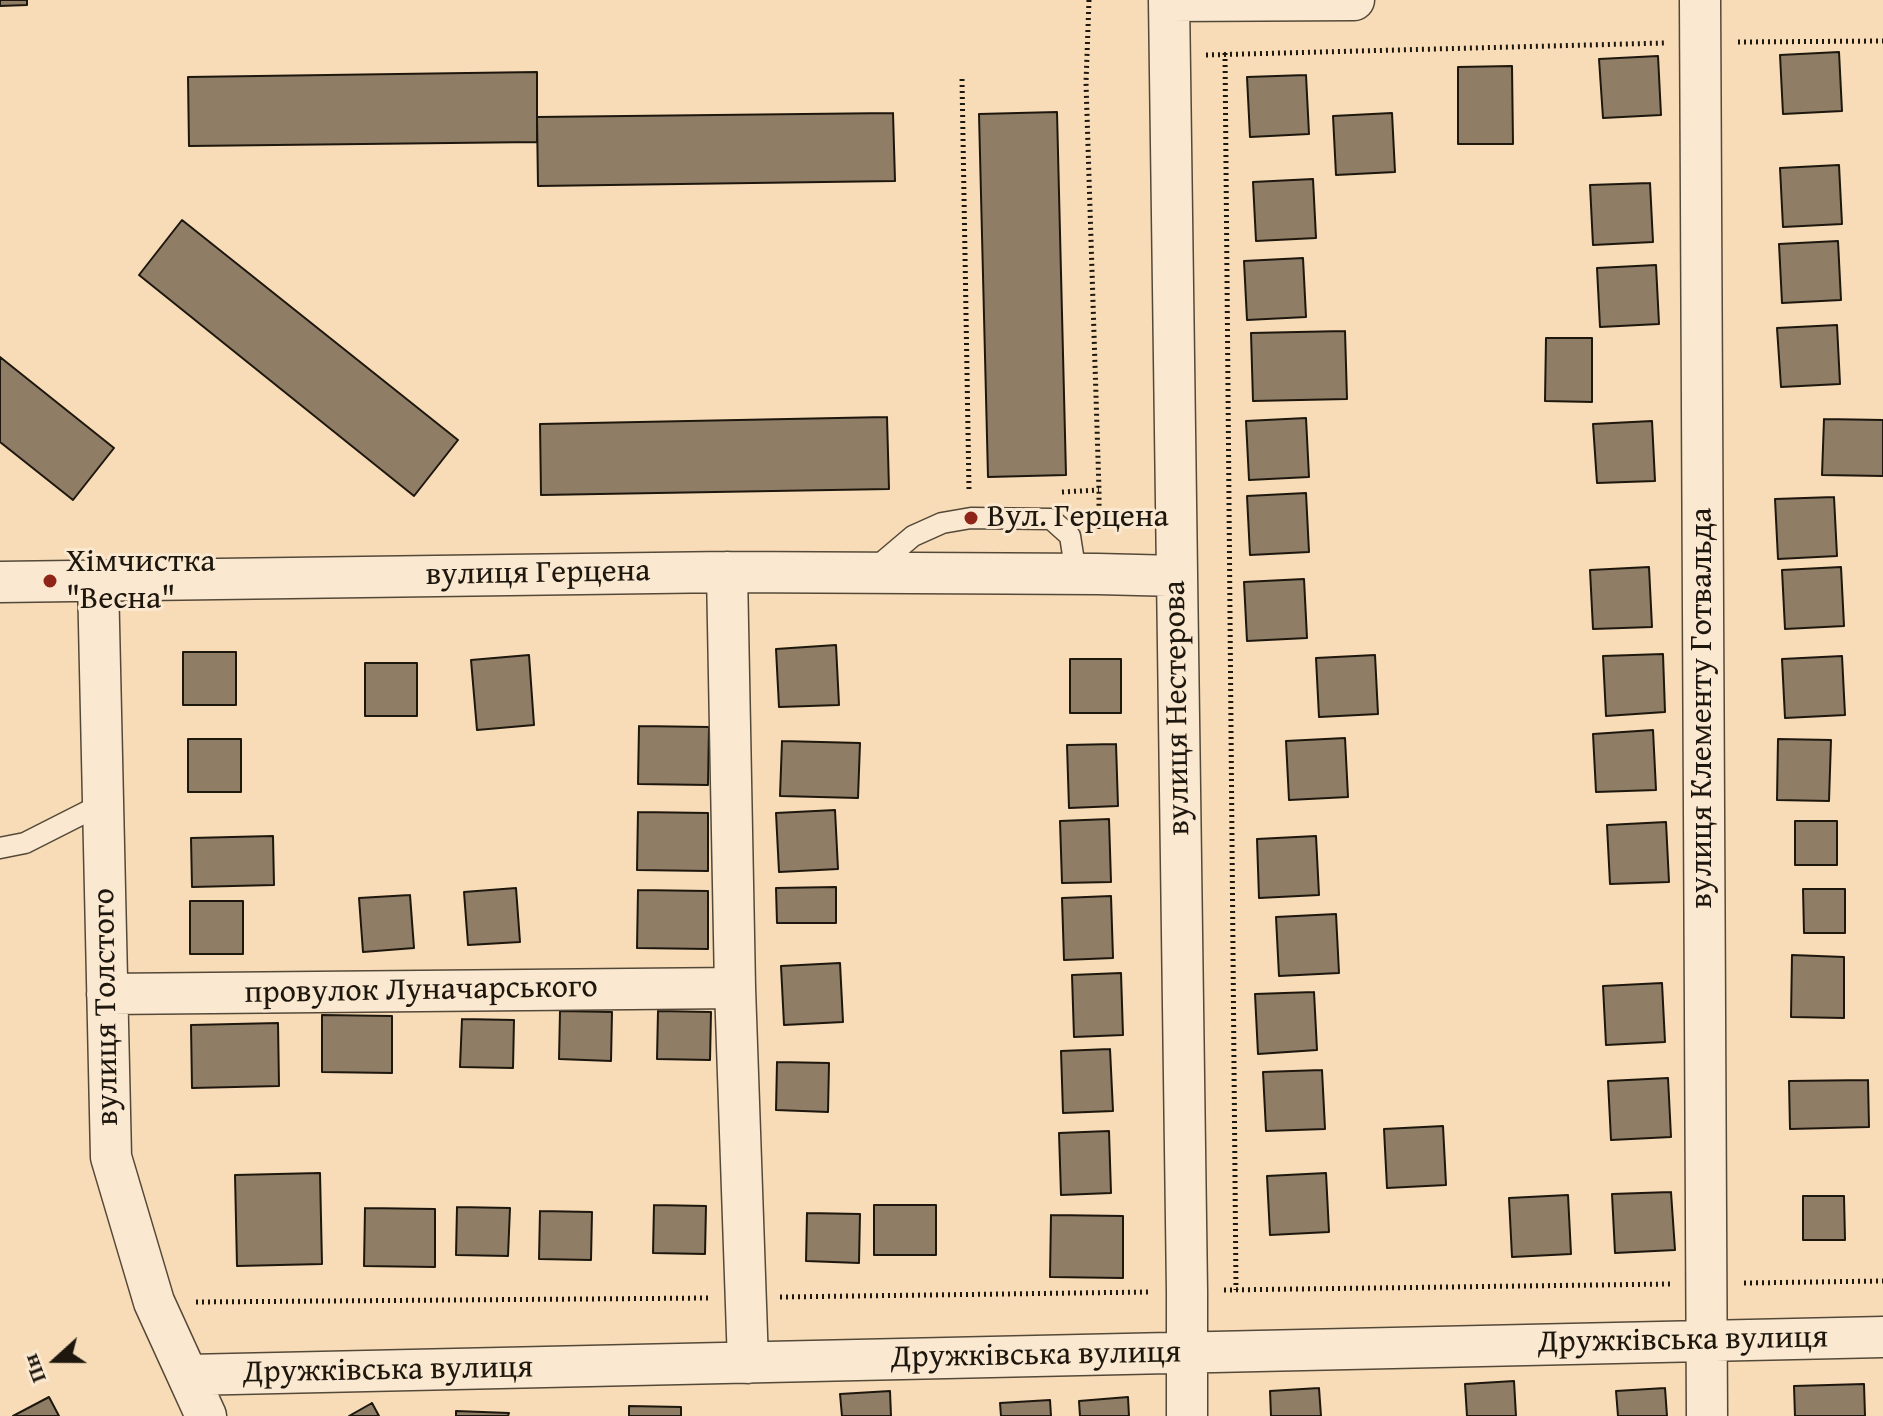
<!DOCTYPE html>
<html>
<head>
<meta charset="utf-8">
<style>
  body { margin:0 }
  #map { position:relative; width:1883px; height:1416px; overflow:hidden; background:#f7dcb7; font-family:"Gentium Book Plus",serif }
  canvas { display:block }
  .north { position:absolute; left:16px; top:1320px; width:80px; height:80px; -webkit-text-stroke:6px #fae8d0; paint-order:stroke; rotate:249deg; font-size:22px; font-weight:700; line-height:32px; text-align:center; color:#1e170e }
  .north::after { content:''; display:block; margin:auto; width:28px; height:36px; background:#1e170e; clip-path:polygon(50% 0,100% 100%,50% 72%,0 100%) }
</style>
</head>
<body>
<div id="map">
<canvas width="1883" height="1416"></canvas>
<div class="north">Пн</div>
</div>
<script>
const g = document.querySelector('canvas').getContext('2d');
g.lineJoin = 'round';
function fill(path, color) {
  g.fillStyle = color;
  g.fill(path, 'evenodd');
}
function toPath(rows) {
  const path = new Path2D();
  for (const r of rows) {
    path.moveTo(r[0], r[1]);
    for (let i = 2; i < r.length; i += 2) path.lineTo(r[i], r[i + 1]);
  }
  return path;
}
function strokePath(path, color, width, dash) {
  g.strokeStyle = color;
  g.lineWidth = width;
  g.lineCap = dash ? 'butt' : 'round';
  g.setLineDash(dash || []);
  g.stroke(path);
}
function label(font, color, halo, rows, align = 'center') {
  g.font = font + ' "Gentium Book Plus",serif';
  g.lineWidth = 6;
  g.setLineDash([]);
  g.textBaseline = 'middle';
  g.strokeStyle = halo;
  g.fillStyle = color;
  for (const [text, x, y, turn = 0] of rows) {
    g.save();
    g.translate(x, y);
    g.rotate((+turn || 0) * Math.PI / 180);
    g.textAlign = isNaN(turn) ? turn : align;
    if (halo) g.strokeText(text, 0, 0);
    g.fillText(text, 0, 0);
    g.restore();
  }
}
const building = toPath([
  [0,0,27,0,27,5,0,6,0,0],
  [1839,52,1842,111,1783,114,1780,55,1839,52],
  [1658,56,1661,115,1603,118,1599,59,1658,56],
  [1512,66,1513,144,1458,144,1458,67,1512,66],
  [537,72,537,142,189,146,188,77,537,72],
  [1306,75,1309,134,1250,137,1247,77,1306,75],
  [1057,112,1066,475,988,477,979,114,1057,112],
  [893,113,895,181,538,186,537,117,893,113],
  [1392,113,1395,172,1336,175,1333,116,1392,113],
  [1839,165,1842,224,1783,227,1780,168,1839,165],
  [1313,179,1316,238,1256,241,1253,182,1313,179],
  [1650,183,1653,242,1593,245,1590,185,1650,183],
  [182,220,458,440,414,496,139,275,182,220],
  [1838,241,1841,300,1782,303,1779,244,1838,241],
  [1303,258,1306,317,1247,320,1244,261,1303,258],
  [1656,265,1659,324,1600,327,1597,268,1656,265],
  [1837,325,1840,384,1781,387,1777,328,1837,325],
  [1345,331,1347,399,1253,401,1251,333,1345,331],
  [1546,338,1592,338,1592,402,1545,401,1546,338],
  [0,357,114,448,73,500,0,442,0,357],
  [887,417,889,489,541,495,540,424,887,417],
  [1306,418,1309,477,1249,480,1246,421,1306,418],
  [1824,419,1883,420,1883,476,1822,475,1824,419],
  [1652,421,1655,481,1597,483,1593,424,1652,421],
  [1306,493,1309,552,1250,555,1247,496,1306,493],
  [1834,497,1837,556,1778,559,1775,499,1834,497],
  [1649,567,1652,627,1593,629,1590,570,1649,567],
  [1841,567,1844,626,1785,629,1782,570,1841,567],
  [1304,579,1307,638,1247,641,1244,582,1304,579],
  [836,645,839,705,779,707,776,649,836,645],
  [183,652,236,652,236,705,183,705,183,652],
  [1663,654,1665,712,1606,716,1603,656,1663,654],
  [529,655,534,725,477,730,471,660,529,655],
  [1375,655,1378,714,1319,717,1316,658,1375,655],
  [1842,656,1845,715,1785,718,1782,659,1842,656],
  [1070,659,1121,659,1121,713,1070,713,1070,659],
  [365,663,417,663,417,716,365,716,365,663],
  [639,726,709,727,708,785,638,784,639,726],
  [1653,730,1656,790,1596,792,1593,734,1653,730],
  [1345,738,1348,797,1289,800,1286,741,1345,738],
  [188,739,241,739,241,792,188,792,188,739],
  [1778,739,1831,740,1829,801,1777,800,1778,739],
  [782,741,860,743,858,798,780,796,782,741],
  [1116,744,1118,806,1069,808,1067,745,1116,744],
  [835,810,838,869,779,872,776,813,835,810],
  [638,812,708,813,708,871,637,870,638,812],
  [1109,819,1111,882,1062,883,1060,821,1109,819],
  [1795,821,1837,821,1837,865,1795,865,1795,821],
  [1666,822,1669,882,1610,884,1607,825,1666,822],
  [273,836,274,885,192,887,191,838,273,836],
  [1316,836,1319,895,1259,898,1257,839,1316,836],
  [836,887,836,923,777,923,776,888,836,887],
  [516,888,520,942,468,945,464,892,516,888],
  [1803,889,1845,889,1845,933,1804,933,1803,889],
  [638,890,708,891,708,949,637,948,638,890],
  [410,895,414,948,363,952,359,898,410,895],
  [1111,896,1113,958,1064,960,1062,898,1111,896],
  [190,901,243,901,243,954,190,954,190,901],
  [1336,914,1339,973,1279,976,1276,917,1336,914],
  [1792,955,1844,957,1844,1018,1791,1017,1792,955],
  [840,963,843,1022,784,1025,781,966,840,963],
  [1121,973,1123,1035,1074,1037,1072,975,1121,973],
  [1662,983,1665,1042,1606,1045,1603,986,1662,983],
  [1314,992,1317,1050,1258,1054,1255,994,1314,992],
  [560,1011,612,1012,611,1061,559,1059,560,1011],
  [658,1011,711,1012,710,1060,657,1059,658,1011],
  [322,1015,392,1016,392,1073,322,1072,322,1015],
  [462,1019,514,1020,513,1068,460,1067,462,1019],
  [278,1023,279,1086,192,1088,191,1025,278,1023],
  [1110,1049,1113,1111,1063,1113,1061,1051,1110,1049],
  [777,1062,829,1063,828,1112,776,1110,777,1062],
  [1322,1070,1325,1129,1266,1131,1263,1072,1322,1070],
  [1668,1078,1671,1137,1611,1140,1608,1081,1668,1078],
  [1868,1080,1869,1127,1790,1129,1789,1081,1868,1080],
  [1443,1126,1446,1185,1387,1188,1384,1129,1443,1126],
  [1109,1131,1111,1193,1061,1195,1059,1133,1109,1131],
  [320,1173,322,1264,237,1266,235,1175,320,1173],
  [1326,1173,1329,1232,1270,1235,1267,1176,1326,1173],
  [1671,1192,1675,1250,1615,1253,1612,1194,1671,1192],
  [1568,1195,1571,1254,1512,1257,1509,1198,1568,1195],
  [1803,1196,1844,1196,1845,1240,1803,1240,1803,1196],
  [654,1205,706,1206,705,1254,653,1253,654,1205],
  [874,1205,936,1205,936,1255,874,1255,874,1205],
  [457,1207,510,1208,508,1256,456,1255,457,1207],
  [365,1208,435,1209,435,1267,364,1266,365,1208],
  [540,1211,592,1212,591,1260,539,1259,540,1211],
  [807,1213,860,1214,859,1263,806,1261,807,1213],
  [1051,1215,1123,1216,1123,1278,1050,1277,1051,1215],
  [1514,1381,1516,1416,1467,1416,1465,1384,1514,1381],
  [1864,1384,1865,1416,1795,1416,1794,1386,1864,1384],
  [1319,1388,1321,1416,1271,1416,1270,1391,1319,1388],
  [1665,1388,1667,1416,1618,1416,1616,1391,1665,1388],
  [890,1391,891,1416,842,1416,840,1394,890,1391],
  [49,1397,59,1416,13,1416,49,1397],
  [1128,1397,1129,1416,1080,1416,1079,1401,1128,1397],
  [1050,1400,1051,1416,1001,1416,1000,1403,1050,1400],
  [372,1403,379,1416,349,1416,372,1403],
  [629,1406,681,1407,681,1416,629,1416,629,1406],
  [456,1411,509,1413,508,1416,456,1416,456,1411]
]);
fill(building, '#8f7d66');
strokePath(building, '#1e170e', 2);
const service = toPath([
  [874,569,913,536,942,523,971,518,1051,519,1070,536,1076,574],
  [0,848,25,843,102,804]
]);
const minor = toPath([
  [1169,0,1187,1291,1187,1416],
  [1700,0,1707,1416],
  [1169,1,1354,0],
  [727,572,735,988,748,1363],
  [98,580,111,1157,154,1302,206,1416],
  [0,582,727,572,1098,574,1177,576],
  [107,994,735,988],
  [188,1375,1883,1337]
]);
strokePath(service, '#544838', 23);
strokePath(minor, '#544838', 43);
strokePath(toPath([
  [1089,0,1086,83,1099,490,1099,529],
  [1738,42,1883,41],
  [1225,53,1236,1290],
  [1206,55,1664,43],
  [962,79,969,490],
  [1062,492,1099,490],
  [1744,1283,1883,1281],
  [1224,1290,1670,1284],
  [780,1297,1150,1292],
  [196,1302,710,1298]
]), '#1e170e', 5, [2, 4]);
strokePath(service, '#fae8d0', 20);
strokePath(minor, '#fae8d0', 40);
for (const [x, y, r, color] of [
  [971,518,8,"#8f2418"],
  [50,581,8,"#8f2418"]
]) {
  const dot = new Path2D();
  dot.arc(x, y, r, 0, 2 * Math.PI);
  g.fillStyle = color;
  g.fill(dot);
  strokePath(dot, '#fae8d0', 3);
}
label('32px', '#1e170e', '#fae8d0', [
  ["Вул. Герцена",987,518],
  ["Хімчистка",66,563],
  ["\"Весна\"",66,600]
], 'left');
label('32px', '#1e170e', '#fae8d0', [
  ["вулиця Герцена",538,574,-1],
  ["вулиця Нестерова",1178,708,-91],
  ["вулиця Клементу Готвальда",1703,708,-90],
  ["провулок Луначарського",421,991,-1],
  ["вулиця Толстого",107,1007,-91],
  ["Дружківська вулиця",1683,1341,-1],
  ["Дружківська вулиця",1036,1356,-1],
  ["Дружківська вулиця",388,1371,-1]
]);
</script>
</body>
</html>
